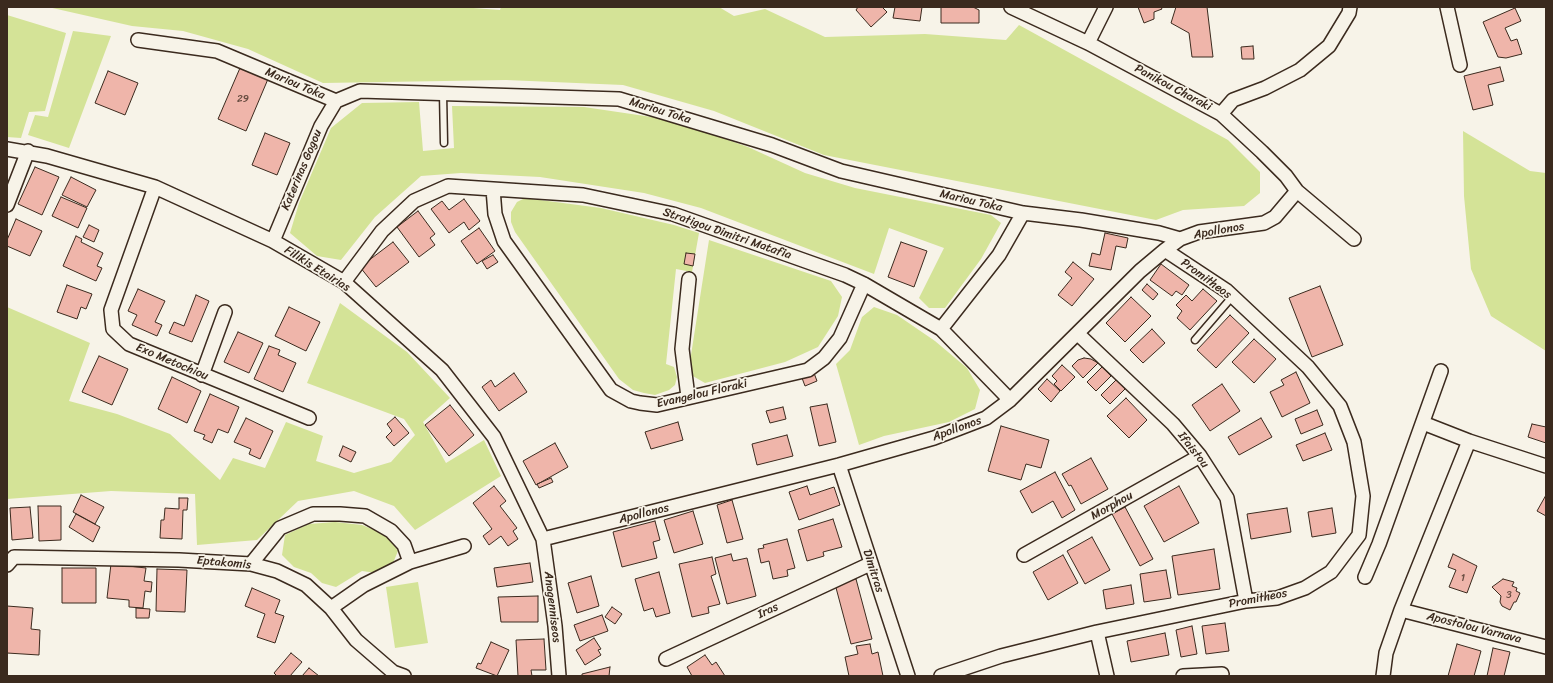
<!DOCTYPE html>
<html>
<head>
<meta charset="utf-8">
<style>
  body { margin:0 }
  #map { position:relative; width:1553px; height:683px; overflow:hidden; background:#f7f3e8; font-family:Sriracha,sans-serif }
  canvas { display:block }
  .frame { position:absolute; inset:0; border:8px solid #3b2a1e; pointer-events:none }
</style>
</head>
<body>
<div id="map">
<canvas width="1553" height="683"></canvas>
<div class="frame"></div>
</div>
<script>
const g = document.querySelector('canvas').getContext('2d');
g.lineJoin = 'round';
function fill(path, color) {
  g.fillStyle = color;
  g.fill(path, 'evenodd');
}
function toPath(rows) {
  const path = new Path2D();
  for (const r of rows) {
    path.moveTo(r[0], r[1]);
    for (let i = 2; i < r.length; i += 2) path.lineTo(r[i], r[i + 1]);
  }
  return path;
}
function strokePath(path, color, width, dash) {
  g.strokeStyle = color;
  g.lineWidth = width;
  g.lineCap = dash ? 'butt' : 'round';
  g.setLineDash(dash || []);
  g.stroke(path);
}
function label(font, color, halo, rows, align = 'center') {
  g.font = font + ' Sriracha,sans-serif';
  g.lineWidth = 3.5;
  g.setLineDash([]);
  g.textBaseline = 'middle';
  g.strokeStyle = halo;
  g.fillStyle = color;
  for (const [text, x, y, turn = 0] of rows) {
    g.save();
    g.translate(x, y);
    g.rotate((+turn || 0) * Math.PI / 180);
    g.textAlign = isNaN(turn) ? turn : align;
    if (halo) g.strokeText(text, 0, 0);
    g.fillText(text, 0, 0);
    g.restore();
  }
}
fill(toPath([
  [48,7,460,7,500,10,501,7,719,7,734,16,765,9,825,37,925,34,1006,40,1019,25,1228,140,1260,172,1260,193,1244,206,1183,210,1156,220,824,155,714,111,623,85,506,80,323,83,248,49,183,31,132,26],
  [7,15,66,33,45,111,29,112,21,138,7,137],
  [73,31,111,36,69,148,28,135,35,115,48,117],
  [419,102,423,151,454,148,452,106,584,107,672,120,748,147,805,173,855,188,991,215,1001,223,981,259,945,308,929,308,919,298,944,248,889,228,874,274,701,208,644,193,540,177,461,173,421,176,375,217,341,260,317,256,290,233,299,203,331,128,362,103],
  [1463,131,1530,171,1546,173,1546,351,1491,316,1471,269,1464,196],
  [525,198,601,208,674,225,699,233,692,272,676,269,666,364,674,367,677,377,675,385,669,390,655,395,644,393,633,390,619,379,515,232,511,222,511,212,517,202],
  [709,240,831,281,842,297,838,316,818,347,785,362,705,383,691,375,691,355],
  [340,303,407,352,450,398,423,422,446,463,484,440,501,476,415,530,394,506,354,491,298,501,257,540,197,545,195,494,111,491,7,499,7,307,90,343,69,401,117,414,170,434,220,480,233,458,265,468,286,422,323,436,316,461,354,473,391,462,415,435,404,419,307,383],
  [874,307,897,315,935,341,967,368,980,390,975,409,949,422,884,436,859,445,836,364,850,350,862,317],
  [335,522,362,525,387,535,398,551,393,563,376,573,362,571,336,587,322,583,311,573,294,567,282,555,285,535,309,524],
  [418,582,428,643,395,648,386,587]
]), '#d4e397');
const building = toPath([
  [858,7,882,7,887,12,871,27,856,10,858,7],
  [895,7,922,7,920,21,893,18,895,7],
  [941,7,973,7,979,10,979,23,941,23,941,7],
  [1138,7,1161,7,1162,9,1154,12,1154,19,1144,23,1138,7],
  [1176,7,1207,7,1213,57,1192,57,1189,33,1171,23,1176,7],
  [1515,8,1521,21,1505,28,1511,41,1517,39,1522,54,1506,58,1498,57,1483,22,1515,8],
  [1253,46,1254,59,1242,59,1241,47,1253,46],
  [1500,67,1504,81,1488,85,1493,105,1473,110,1464,76,1500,67],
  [240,68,268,79,246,131,218,119,240,68],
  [108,71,138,83,125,115,95,103,108,71],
  [265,133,290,143,277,175,252,165,265,133],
  [35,167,59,177,42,215,18,204,35,167],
  [71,177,96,190,87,207,62,195,71,177],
  [61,197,87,208,78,228,52,216,61,197],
  [464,199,480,221,469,230,464,222,449,233,431,209,442,201,449,210,464,199],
  [418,211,435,234,430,238,435,245,419,257,397,227,418,211],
  [16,219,42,231,30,256,7,246,7,240,16,219],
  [89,225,99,230,94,242,83,237,89,225],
  [479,228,495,251,477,264,461,241,479,228],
  [1105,233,1128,238,1126,248,1116,246,1111,270,1089,266,1092,253,1100,255,1105,233],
  [76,236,82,239,81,242,103,253,97,266,102,268,96,281,63,266,76,236],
  [393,242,409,262,376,287,360,267,393,242],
  [901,242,927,251,914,287,888,277,901,242],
  [686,253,695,254,693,266,684,264,686,253],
  [493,255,498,262,487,269,482,261,493,255],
  [1073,262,1094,279,1072,306,1058,295,1072,278,1065,272,1073,262],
  [1161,264,1189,285,1182,295,1176,291,1172,296,1150,280,1161,264],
  [1147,284,1158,294,1153,300,1142,290,1147,284],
  [67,285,92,294,86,309,81,307,77,319,57,312,67,285],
  [1320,286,1343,345,1312,357,1289,298,1320,286],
  [138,289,165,301,155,322,162,325,157,336,132,325,137,315,128,311,138,289],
  [1203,289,1217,301,1190,330,1177,318,1182,311,1176,305,1186,295,1192,301,1203,289],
  [196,295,209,301,192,342,169,333,174,322,184,326,196,295],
  [1131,297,1151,316,1125,342,1106,323,1131,297],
  [289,307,320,322,306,351,275,336,289,307],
  [1230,315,1249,333,1216,368,1197,350,1230,315],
  [1152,329,1165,343,1143,363,1130,350,1152,329],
  [238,332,263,343,249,373,224,362,238,332],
  [1254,339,1276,359,1254,383,1232,362,1254,339],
  [269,346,280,350,278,355,296,363,283,392,254,379,269,346],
  [99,356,128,369,112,405,82,392,99,356],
  [1084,358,1091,359,1098,363,1083,378,1072,366,1078,360,1084,358],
  [1062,365,1075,377,1061,391,1054,384,1057,381,1052,376,1062,365],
  [1102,367,1111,376,1096,391,1087,382,1102,367],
  [1296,372,1310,403,1282,417,1270,392,1284,385,1281,380,1296,372],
  [514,373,527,392,499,411,482,387,491,380,495,387,514,373],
  [814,373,817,381,805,386,802,378,814,373],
  [172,377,201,391,187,423,158,409,172,377],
  [1047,379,1060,391,1051,402,1038,389,1047,379],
  [1116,380,1125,389,1110,404,1101,395,1116,380],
  [1222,384,1240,411,1210,431,1192,405,1222,384],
  [210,394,239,407,228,433,218,429,212,443,203,439,205,435,194,431,210,394],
  [1126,398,1147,420,1129,438,1107,416,1126,398],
  [827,404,836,442,819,446,810,407,827,404],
  [450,405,474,435,449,456,425,425,450,405],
  [783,407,786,419,770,423,766,411,783,407],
  [1317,410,1323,425,1301,434,1295,419,1317,410],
  [395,417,409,433,394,446,386,437,392,431,387,424,395,417],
  [246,418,273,431,260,459,249,454,251,449,234,442,246,418],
  [1261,418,1272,437,1239,455,1228,437,1261,418],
  [678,422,683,440,651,449,645,432,678,422],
  [1532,424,1546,427,1546,443,1528,437,1532,424],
  [1001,426,1049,440,1041,468,1026,464,1021,480,988,471,1001,426],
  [1325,433,1332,450,1303,461,1296,445,1325,433],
  [787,435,793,456,757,465,752,444,787,435],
  [555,443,568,467,536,485,523,461,555,443],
  [343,446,356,452,351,462,339,456,343,446],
  [1091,458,1108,489,1081,504,1071,485,1069,486,1062,474,1091,458],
  [1055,472,1075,510,1062,518,1053,501,1032,513,1020,491,1055,472],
  [551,478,553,482,539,488,537,484,551,478],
  [494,486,506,501,500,506,517,528,513,531,518,539,508,546,501,536,489,545,483,536,492,529,473,503,494,486],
  [807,486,810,495,834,487,840,505,799,520,789,492,807,486],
  [1179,486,1199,523,1164,542,1144,506,1179,486],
  [81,495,104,507,95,524,73,512,81,495],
  [1546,495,1546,516,1537,511,1546,495],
  [179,498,188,498,187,510,183,510,182,539,160,538,161,520,164,520,165,508,179,509,179,498],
  [732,500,743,539,727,543,717,505,732,500],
  [38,506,61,506,61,540,39,541,38,506],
  [30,507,33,538,12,540,10,508,30,507],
  [1125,507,1153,559,1140,566,1112,514,1125,507],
  [1287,508,1291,532,1251,539,1247,514,1287,508],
  [1332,508,1336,533,1312,537,1308,512,1332,508],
  [693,511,703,544,674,553,664,520,693,511],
  [76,514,100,527,93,542,69,527,76,514],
  [833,519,842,547,823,552,824,556,807,561,798,530,833,519],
  [655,521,660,540,653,542,657,558,622,567,613,532,655,521],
  [1092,537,1110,570,1085,584,1067,551,1092,537],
  [787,539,795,568,787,570,788,576,773,579,769,561,761,563,758,549,764,548,763,545,787,539],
  [1214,549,1220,589,1178,595,1172,556,1214,549],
  [731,554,733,561,747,558,756,596,727,604,715,558,731,554],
  [1453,554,1477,566,1467,593,1449,587,1456,570,1448,567,1453,554],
  [1063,555,1078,583,1048,600,1033,572,1063,555],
  [712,557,716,574,711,576,720,604,708,607,709,613,692,617,679,564,712,557],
  [530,563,533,582,497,587,494,568,530,563],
  [111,564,146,568,144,581,152,582,151,592,145,591,143,608,129,607,129,600,107,598,111,564],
  [62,568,96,568,96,603,62,603,62,568],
  [157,569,187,570,185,612,156,611,157,569],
  [1166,570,1171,598,1144,602,1140,574,1166,570],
  [659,572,670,613,656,617,653,608,644,611,635,579,659,572],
  [591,576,599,606,577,613,568,583,591,576],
  [856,579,872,639,851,644,835,584,856,579],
  [1503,579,1514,582,1512,586,1517,588,1516,591,1520,593,1516,602,1514,602,1510,610,1502,606,1500,602,1501,596,1492,587,1503,579],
  [1131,585,1134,604,1106,609,1103,590,1131,585],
  [252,588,280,600,275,613,284,616,275,643,257,637,265,614,245,606,252,588],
  [538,596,538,622,501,622,498,597,538,596],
  [7,606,33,608,31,629,40,630,39,655,7,653,7,606],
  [612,607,622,614,615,624,605,617,612,607],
  [136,608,150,609,149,618,136,618,136,608],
  [602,615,608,631,580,641,574,625,602,615],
  [1225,623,1229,651,1206,654,1202,626,1225,623],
  [1192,626,1197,654,1181,657,1176,630,1192,626],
  [1165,633,1169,655,1131,662,1127,641,1165,633],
  [594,638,601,649,598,650,601,655,585,665,576,650,594,638],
  [544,639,546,670,531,670,532,676,518,676,516,640,544,639],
  [491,642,509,650,497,676,476,668,478,663,481,664,491,642],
  [870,644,872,654,878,652,883,676,849,676,845,657,858,654,856,646,870,644],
  [1457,644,1481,651,1474,676,1448,676,1457,644],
  [1493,648,1510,652,1504,676,1487,676,1493,648],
  [291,653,302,662,290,676,277,676,274,673,291,653],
  [705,655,712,665,716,662,725,676,692,676,687,667,705,655],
  [610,667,609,676,582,676,582,674,610,667],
  [309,668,319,676,302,676,309,668]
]);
fill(building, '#efb5aa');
strokePath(building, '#3b2a1e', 1);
const lane = toPath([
  [443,93,444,143],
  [1195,340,1232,297]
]);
const street = toPath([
  [1011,7,1088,43,1221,114,1233,100,1265,88,1300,70,1329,46,1349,13,1350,7],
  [1447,7,1460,65],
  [138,40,217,51,336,101,360,91,619,99,772,145,841,171,1023,213,1081,220,1159,233,1180,239],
  [1088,43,1106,7],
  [1221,114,1262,152,1286,176,1297,191,1354,239],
  [7,149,47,156,155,187,273,241,344,282,442,370,494,437,543,539,555,626,559,676],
  [155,187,111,310,113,329,129,344,309,418],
  [493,189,495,214,504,241,611,390,631,401,640,403,657,405,808,370,824,358,840,338,864,284],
  [7,205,28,151],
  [273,241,321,126,336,101],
  [344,282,382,231,414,201,448,186,583,195,673,214,845,275,864,284,941,329,1010,400],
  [941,329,999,255,1023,213],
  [1078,334,1173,424,1200,456,1227,498,1246,601],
  [202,375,225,312],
  [688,397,682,349,689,279],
  [1423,423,1469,441,1546,466],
  [839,465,908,676],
  [543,539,839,465,934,438,986,418,1010,400,1140,271,1165,250,1180,239,1199,232,1264,223,1275,217,1297,191],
  [1024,555,1200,456],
  [251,564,280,528,313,514,340,514,365,516,391,531,404,545,410,562],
  [7,565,14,557,179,560,251,564,277,571,306,585,331,608,356,640,393,672,404,676],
  [1365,577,1379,544,1441,371],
  [331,608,364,585,410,562,464,546],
  [1401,610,1546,647],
  [1097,632,1107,676],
  [666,659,870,564],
  [941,676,1001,656,1097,632,1246,601,1277,598,1305,588,1331,572,1359,535,1363,496,1354,442,1340,406,1308,367,1227,291,1165,250],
  [1183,676,1222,674],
  [1383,676,1386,653,1401,610,1469,441]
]);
strokePath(lane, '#3b2a1e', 9);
strokePath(street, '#3b2a1e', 16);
strokePath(lane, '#f7f3e8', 6);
strokePath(street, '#f7f3e8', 13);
label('10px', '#684d41', null, [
  ["29",243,99],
  ["1",1463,578],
  ["3",1509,595]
]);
label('12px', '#3b2a1e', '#f7f3e8', [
  ["Mariou Toka",295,84,23],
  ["Panikou Charaki",1173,88,28],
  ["Mariou Toka",660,111,17],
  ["Katerinas Gogou",302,170,-67],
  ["Mariou Toka",971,201,13],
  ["Apollonos",1219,231,-10],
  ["Stratigou Dimitri Matafia",727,234,19],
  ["Filikis Etairias",317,269,32],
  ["Promitheos",1206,279,36],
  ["Exo Metochiou",172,362,23],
  ["Evangelou Floraki",702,394,-13],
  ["Apollonos",957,429,-20],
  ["Ifaistou",1193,450,52],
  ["Morphou",1112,506,-29],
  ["Apollonos",644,514,-14],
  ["Eptakomis",224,563,5],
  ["Dimitras",873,571,72],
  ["Promitheos",1258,599,-11],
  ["Anagenniseos",552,607,83],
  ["Iras",768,611,-25],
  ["Apostolou Varnava",1474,628,14]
]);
</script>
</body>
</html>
